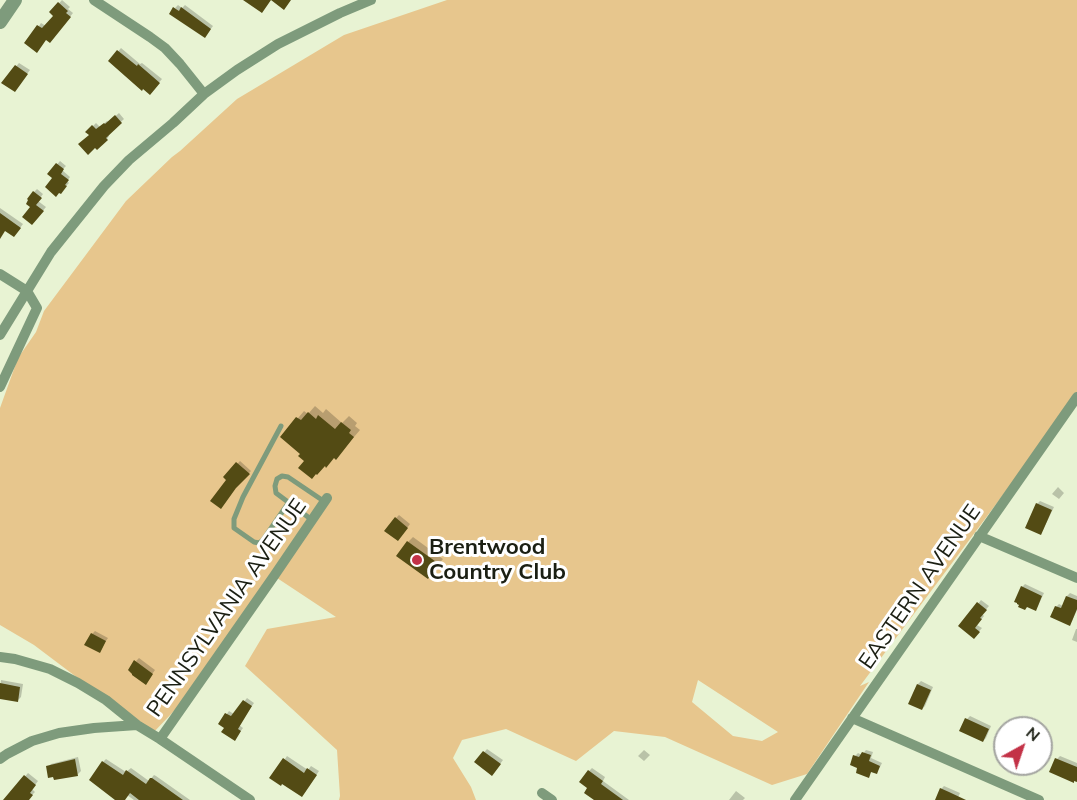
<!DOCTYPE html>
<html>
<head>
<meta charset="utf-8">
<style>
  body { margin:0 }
  #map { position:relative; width:1077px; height:800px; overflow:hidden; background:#e8f3d3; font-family:Mulish,sans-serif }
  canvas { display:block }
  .north { position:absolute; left:993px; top:716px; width:60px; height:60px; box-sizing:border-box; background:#fff; border:2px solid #a4a5a1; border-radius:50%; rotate:40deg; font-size:16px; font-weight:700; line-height:24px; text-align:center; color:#1b1f13 }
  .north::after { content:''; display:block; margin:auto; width:21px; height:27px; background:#c33247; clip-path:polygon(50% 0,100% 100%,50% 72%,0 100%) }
</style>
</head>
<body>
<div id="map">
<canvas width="1077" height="800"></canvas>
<div class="north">N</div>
</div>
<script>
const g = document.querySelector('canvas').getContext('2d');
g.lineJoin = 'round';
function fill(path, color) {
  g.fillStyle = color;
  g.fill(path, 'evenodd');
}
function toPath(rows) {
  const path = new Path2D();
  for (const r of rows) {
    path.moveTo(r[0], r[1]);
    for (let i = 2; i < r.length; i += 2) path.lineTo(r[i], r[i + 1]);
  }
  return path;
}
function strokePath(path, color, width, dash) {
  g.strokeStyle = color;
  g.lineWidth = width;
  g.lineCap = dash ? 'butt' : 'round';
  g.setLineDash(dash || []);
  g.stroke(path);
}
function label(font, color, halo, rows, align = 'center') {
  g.font = font + ' Mulish,sans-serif';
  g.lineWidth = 6;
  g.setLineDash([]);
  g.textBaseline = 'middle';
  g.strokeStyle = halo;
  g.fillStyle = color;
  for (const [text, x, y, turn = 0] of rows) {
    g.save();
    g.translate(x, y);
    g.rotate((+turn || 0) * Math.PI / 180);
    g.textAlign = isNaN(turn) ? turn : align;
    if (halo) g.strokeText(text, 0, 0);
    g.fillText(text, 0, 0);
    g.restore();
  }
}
fill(toPath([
  [447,0,1077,0,1077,396,860,686,869,682,807,774,772,785,665,737,614,731,576,761,506,729,462,740,453,758,471,787,476,800,339,800,340,796,337,750,245,666,267,629,336,617,274,576,194,690,152,734,34,645,0,625,0,408,18,358,36,332,44,311,126,201,172,157,180,151,237,99,344,35],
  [698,680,778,732,762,741,733,736,692,702]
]), '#e7c68d');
fill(toPath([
  [62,0,70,7,68,9,73,13,53,38,39,26,41,23,46,26,55,15,51,12],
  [178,5,182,8,185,5,213,26,207,34,175,8],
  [121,48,140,64,142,63,162,79,150,93,110,61],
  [19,63,30,70,17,87,3,82],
  [119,113,124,119,108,134,109,136,107,139,90,135,87,132,96,123,100,127,107,121,109,122],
  [60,161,66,166,62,170,70,177,67,181,69,183,60,192,54,178,49,174],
  [37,189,43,194,38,201,46,207,35,220,32,207,34,192],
  [0,208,23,224,17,232,6,229,0,234],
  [315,406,323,413,326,409,342,423,349,416,357,423,355,426,360,430,342,451,306,461,303,454,282,437,304,411,308,414],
  [240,461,251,471,239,484,228,480,225,477],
  [1058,487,1064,493,1059,499,1052,494],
  [1040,501,1054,507,1043,530,1040,533,1037,504],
  [399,515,410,524,401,536,396,518],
  [413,537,443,559,428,577,408,542],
  [1025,584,1044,593,1038,606,1035,609,1022,587],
  [1070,593,1077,596,1077,610,1072,621,1069,624,1056,607,1059,604,1063,606,1067,596],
  [981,600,989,606,982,614,984,616,977,625,982,628,974,637,960,626],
  [1076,629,1077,629,1077,642,1072,640],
  [95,631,108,638,99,651,92,634],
  [139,658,155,670,148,680,136,661],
  [1,680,23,684,21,697,18,700,0,693],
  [921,681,933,687,925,706,922,709,910,703,918,684],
  [247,698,254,703,239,725,243,728,235,739,226,728,220,724,229,711,234,714],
  [970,716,991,726,986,738,983,741,967,719],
  [487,749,503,760,495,771,476,762],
  [644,750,650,755,644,761,638,756],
  [866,750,873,752,871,758,882,763,879,769,876,772,873,770,868,776,859,767,855,756,858,753,862,755],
  [287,756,308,770,311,766,319,771,305,792,285,759],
  [1060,756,1077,763,1077,776,1057,759],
  [78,757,81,771,78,774,48,767,51,764],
  [106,759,126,772,131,768,149,781,154,775,156,776,190,800,134,800,127,795,122,800,118,800,103,762],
  [592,768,605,777,603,781,629,800,596,800,590,787,589,771],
  [28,773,38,781,32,789,35,792,27,800,5,800],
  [944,786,960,793,957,800,937,800,941,789],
  [736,791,745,798,743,800,729,800]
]), '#0003');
fill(toPath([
  [243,0,291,0,284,10,271,0,262,13],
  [58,2,68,11,66,13,71,17,50,43,46,40,37,53,24,43,37,25,42,28,53,16,49,12],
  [173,7,179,11,181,7,211,29,205,38,169,14],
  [117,50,137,66,138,64,160,83,150,95,143,89,142,91,108,61],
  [15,65,28,74,15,92,1,83],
  [115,115,122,123,106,138,108,140,97,150,95,148,88,155,78,144,89,135,85,132,92,125,96,129,104,123,105,124],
  [56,163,64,169,61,174,69,180,65,185,67,186,61,194,59,193,56,197,45,187,52,178,47,174],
  [33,191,42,198,36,205,44,211,32,225,22,217,30,207,26,204,28,200,27,199],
  [0,213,21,228,14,237,5,231,0,239],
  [308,412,316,419,318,415,335,429,341,422,351,430,349,433,354,437,336,460,334,458,326,468,325,466,317,475,316,474,312,479,298,468,304,461,298,456,300,454,280,437,296,417,301,420],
  [236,462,250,474,236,488,221,509,210,501,226,480,223,477],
  [1036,503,1052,510,1041,535,1025,528],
  [395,517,408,528,398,541,384,531],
  [407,541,439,564,428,579,396,556],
  [1021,586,1042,596,1036,611,1027,607,1025,610,1018,607,1019,605,1017,604,1017,603,1014,602],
  [1066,596,1077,600,1077,609,1070,626,1050,617,1055,606,1061,608],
  [977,602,987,610,980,618,982,619,975,628,980,632,974,639,958,626],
  [91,633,106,641,100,653,84,645],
  [134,660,153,674,146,685,132,675,132,674,128,670],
  [0,683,20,687,18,702,0,699],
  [917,684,931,690,922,710,908,704],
  [243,700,252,706,238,729,241,731,235,741,221,732,224,728,218,724,225,713,231,716],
  [965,718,989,729,983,742,959,731],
  [483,751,501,764,492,776,474,762],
  [862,752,871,755,869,761,880,766,877,774,871,772,869,778,856,773,857,768,850,765,853,755,859,757],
  [283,758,304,773,307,768,317,775,302,797,282,784,281,786,269,778],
  [1055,758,1077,767,1077,782,1074,781,1074,783,1049,772],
  [75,759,78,776,54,780,53,777,48,778,46,766],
  [102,761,123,775,126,770,146,784,150,778,152,778,183,800,139,800,130,793,125,800,115,800,89,780],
  [588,770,603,781,601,784,623,800,594,800,584,793,587,788,579,782],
  [24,775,36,785,30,793,33,795,29,800,3,800],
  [940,788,949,792,966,800,935,800]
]), '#534b14');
strokePath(toPath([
  [281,426,243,497,234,519,234,528,254,542,259,543,263,540,289,502],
  [312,520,276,493,275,486,277,479,282,476,288,477,325,502]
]), '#7e9b7c', 5);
strokePath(toPath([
  [94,0,150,37,165,48,180,64,204,94],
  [0,274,27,291,37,308,0,387],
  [0,335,51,252,104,186,129,160,173,123,204,94,237,70,278,44,340,13,371,0],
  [979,536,1077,578],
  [0,657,15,659,50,669,78,683,106,700,137,725,160,739,250,800],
  [852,718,1039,800],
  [160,739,274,576,327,498],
  [0,759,7,754,32,741,59,733,94,728,137,725],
  [542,793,552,800],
  [795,800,1077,397]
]), '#7e9b7c', 10);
strokePath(toPath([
  [0,22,15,0]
]), '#7e9b7c', 14);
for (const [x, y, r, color] of [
  [417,560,6,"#c33247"]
]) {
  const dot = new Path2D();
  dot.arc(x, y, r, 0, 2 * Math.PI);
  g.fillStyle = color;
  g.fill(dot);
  strokePath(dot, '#fff', 2);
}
label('bold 22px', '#1b1f13', '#fff', [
  ["Brentwood",429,547],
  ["Country Club",429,572]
], 'left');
label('22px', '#1b1f13', '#fff', [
  ["EASTERN AVENUE",920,587,-55],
  ["PENNSYLVANIA AVENUE",227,608,-55]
]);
</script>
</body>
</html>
